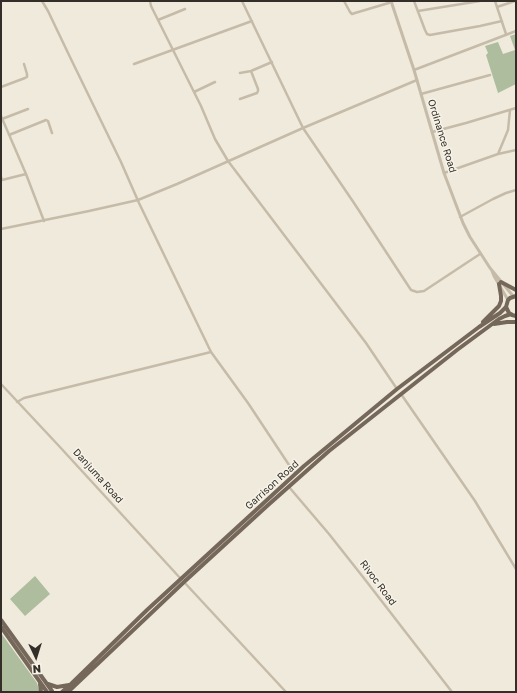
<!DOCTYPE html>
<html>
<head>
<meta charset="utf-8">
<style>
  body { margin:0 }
  #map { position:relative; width:517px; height:693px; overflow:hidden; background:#efeadc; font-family:"Golos Text",sans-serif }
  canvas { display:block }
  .frame { position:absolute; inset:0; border:2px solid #342e28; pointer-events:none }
  .north { position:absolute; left:16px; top:637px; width:40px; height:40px; -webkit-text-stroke:3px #f7f3e8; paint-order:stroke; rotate:176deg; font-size:11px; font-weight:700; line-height:16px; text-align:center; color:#342e28 }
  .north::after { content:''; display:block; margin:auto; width:14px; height:18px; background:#342e28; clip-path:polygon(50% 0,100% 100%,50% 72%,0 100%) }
</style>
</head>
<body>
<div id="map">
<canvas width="517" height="693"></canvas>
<div class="frame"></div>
<div class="north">N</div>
</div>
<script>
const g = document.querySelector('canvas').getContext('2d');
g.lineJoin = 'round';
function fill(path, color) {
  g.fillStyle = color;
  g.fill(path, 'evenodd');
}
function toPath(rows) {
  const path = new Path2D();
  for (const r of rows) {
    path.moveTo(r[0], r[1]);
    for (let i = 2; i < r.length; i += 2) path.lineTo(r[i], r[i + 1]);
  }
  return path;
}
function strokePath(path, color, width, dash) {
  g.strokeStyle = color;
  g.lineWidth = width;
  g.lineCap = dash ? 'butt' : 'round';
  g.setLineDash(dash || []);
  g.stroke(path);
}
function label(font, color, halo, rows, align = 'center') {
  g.font = font + ' "Golos Text",sans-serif';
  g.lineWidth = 3;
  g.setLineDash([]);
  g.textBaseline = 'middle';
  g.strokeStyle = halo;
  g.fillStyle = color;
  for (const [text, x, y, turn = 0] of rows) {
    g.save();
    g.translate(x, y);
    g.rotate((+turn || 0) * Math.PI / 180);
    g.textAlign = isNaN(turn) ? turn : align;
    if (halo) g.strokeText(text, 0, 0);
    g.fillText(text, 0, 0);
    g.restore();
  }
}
fill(toPath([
  [516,34,516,84,498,93,486,55,488,53,485,46,498,42,503,54,515,50,510,36],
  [35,576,50,594,25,616,10,599],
  [1,633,37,683,39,690,39,692,1,692]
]), '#adbd9d');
strokePath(toPath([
  [42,1,48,11,69,55,121,162,139,203,211,352,248,403,295,474],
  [150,1,151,6,201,106,215,139,228,161,366,343,397,389],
  [242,1,303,128,354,203,411,290,417,292,424,291,480,254],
  [344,1,350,12,352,14,355,13,392,2],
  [414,1,425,30,427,34,430,35,480,26,502,21],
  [495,1,506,34],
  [497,7,515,1],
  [418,11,480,1],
  [158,20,185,9],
  [134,64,252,21],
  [414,70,516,31],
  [240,73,251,71,272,62],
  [1,87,25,78,27,77,27,74,24,64],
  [194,92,215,82],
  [421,94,490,75],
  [240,99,257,93,258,91,258,89,251,71],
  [1,116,26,174,44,221],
  [2,119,28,109],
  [432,132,466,123,516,108],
  [9,135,46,120,48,121,52,133],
  [498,154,508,130,510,110],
  [444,173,498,154,516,150],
  [1,177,2,180,26,174],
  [460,217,493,199,506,193,516,190],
  [1,229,89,211,138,200,177,184,303,128,417,80],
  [1,384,59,446,181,579],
  [401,394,475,501,516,569],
  [17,402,24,398,211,352],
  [289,487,329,534,363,577,452,692],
  [184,582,286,692]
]), '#c6bba9', 2.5);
strokePath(toPath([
  [391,1,414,70,444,173,463,223,470,237,490,268,513,296],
  [492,271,494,276,508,300]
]), '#c6bba9', 3);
strokePath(toPath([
  [501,282,516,290],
  [516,296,510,298,508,300,506,307,509,313,512,315,516,316],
  [483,322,499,306,501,301,501,296,499,284],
  [494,324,507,322,516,322],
  [1,620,52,691],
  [1,627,47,692],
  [40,684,41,692],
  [48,684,57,687,69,685],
  [62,692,71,684,147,610,304,466,397,389,479,327,500,313,506,307],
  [68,692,184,582,267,506,329,451,457,350,499,319,505,316,511,314]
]), '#75685b', 4);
label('10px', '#342e28', '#f7f3e8', [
  ["Ordinance Road",442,136,73],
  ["Danjuma Road",98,476,48],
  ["Garrison Road",272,485,-42],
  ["Rivoc Road",378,583,53]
]);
</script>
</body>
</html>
